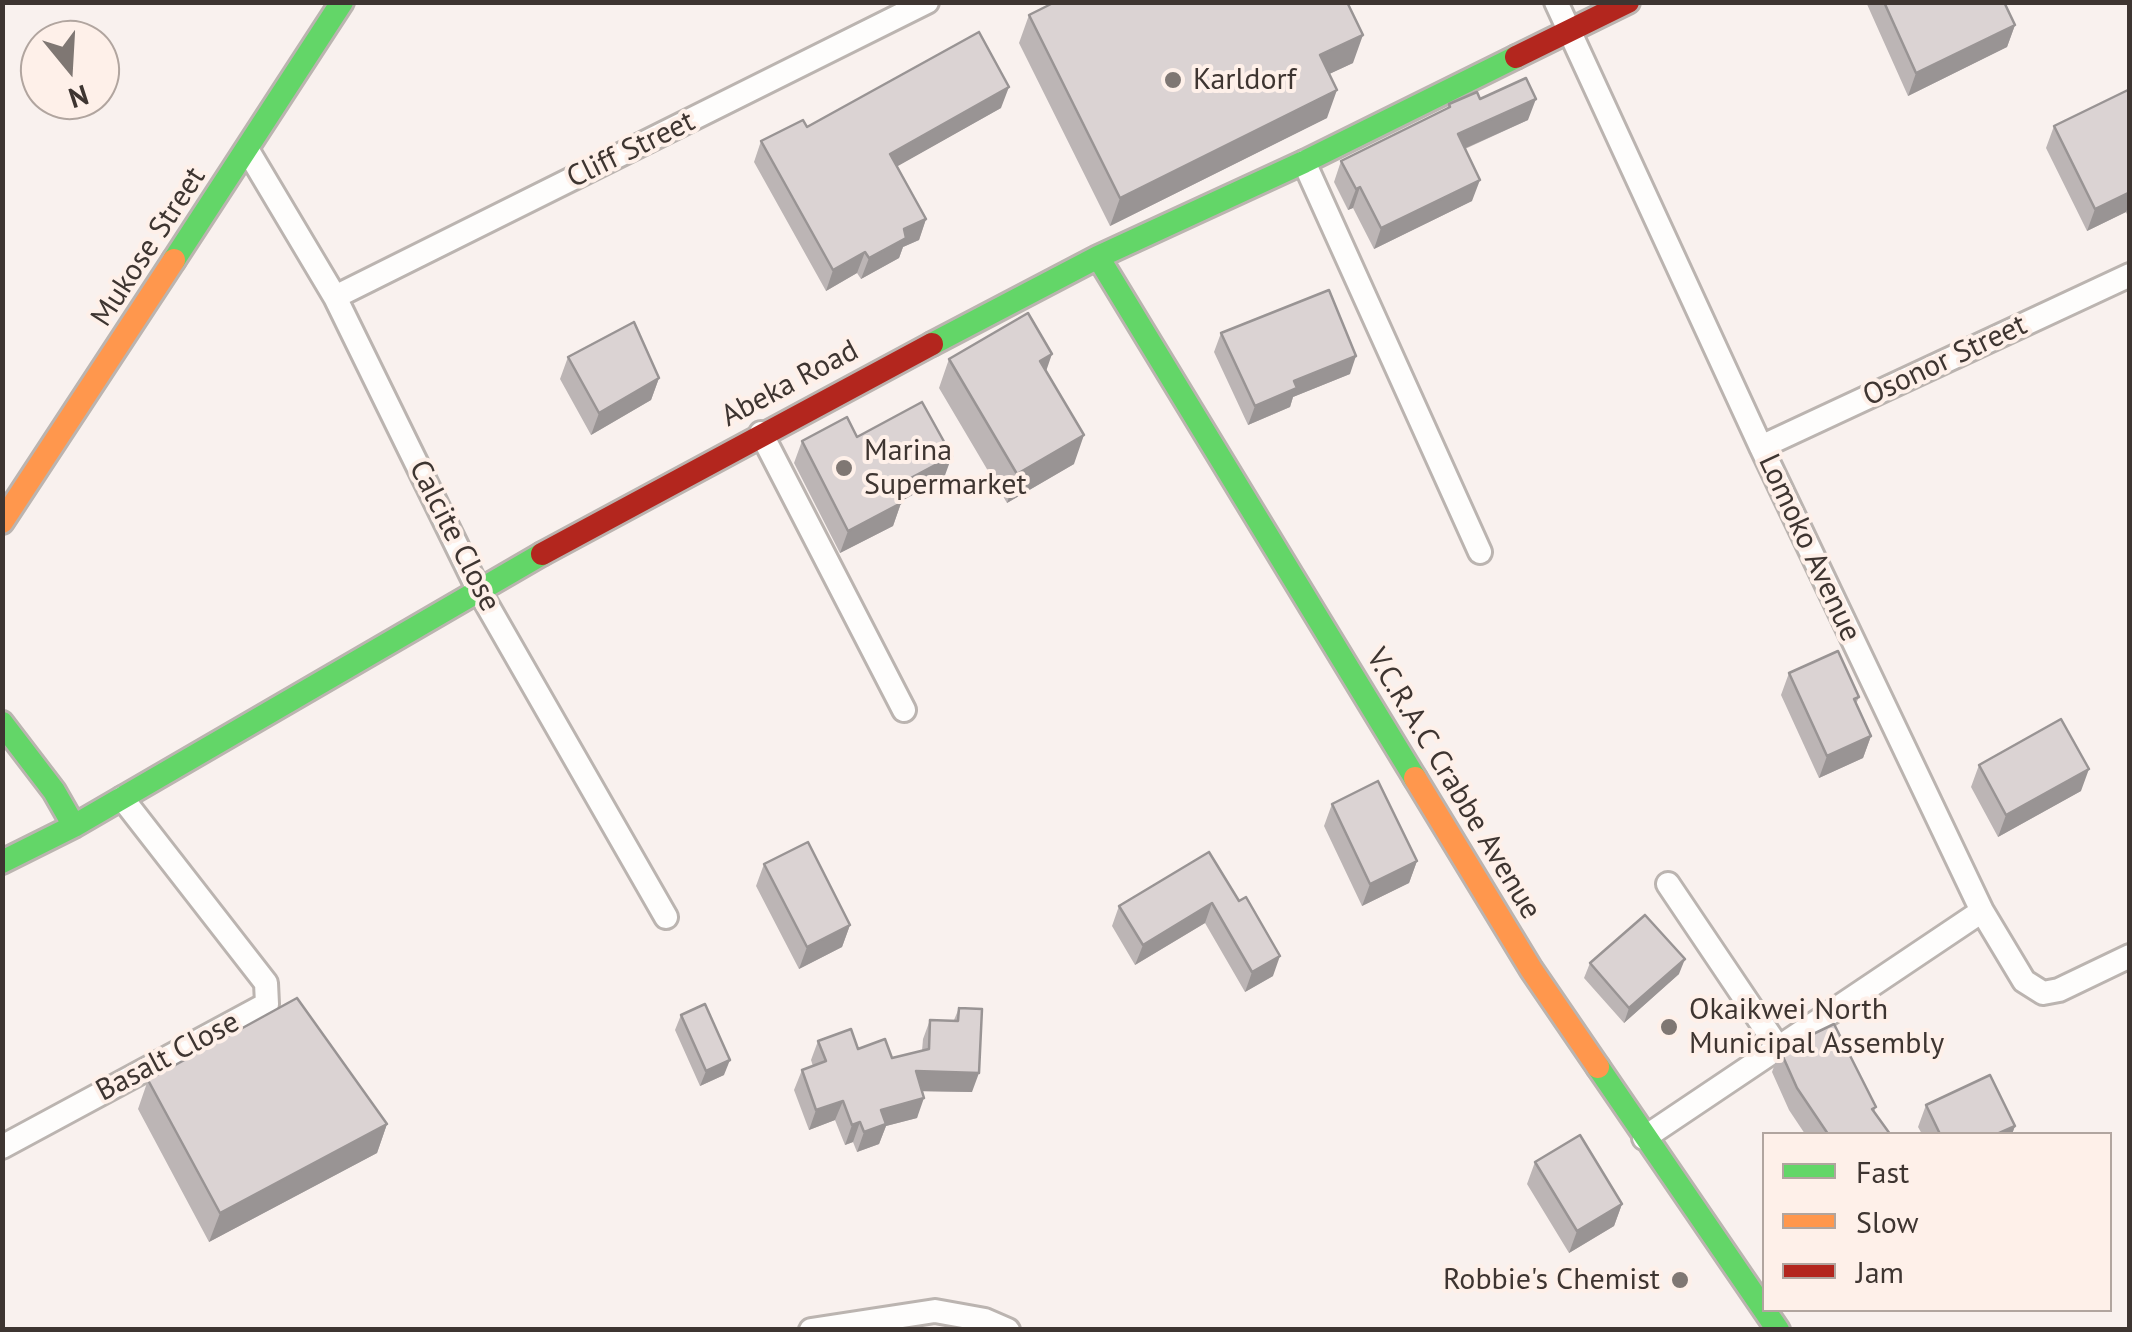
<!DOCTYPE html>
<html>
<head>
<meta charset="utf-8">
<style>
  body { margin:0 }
  #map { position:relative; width:2132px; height:1332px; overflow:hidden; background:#f9f1ee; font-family:"PT Sans",sans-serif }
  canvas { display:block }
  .frame { position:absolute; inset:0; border:5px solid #3e3531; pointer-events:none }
  .legend { position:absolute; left:1762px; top:1132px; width:350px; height:180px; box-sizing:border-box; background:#fef0e9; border:2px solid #b1a59f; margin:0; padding:12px 18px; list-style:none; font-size:30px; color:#3e3531 }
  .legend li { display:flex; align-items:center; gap:20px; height:50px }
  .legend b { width:50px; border:2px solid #b1a59f }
  .north { position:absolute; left:20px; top:20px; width:100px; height:100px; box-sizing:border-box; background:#fef0e9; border:2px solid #b1a59f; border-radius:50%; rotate:162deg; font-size:28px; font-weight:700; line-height:40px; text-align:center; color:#3e3531 }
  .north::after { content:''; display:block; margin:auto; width:35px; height:45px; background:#7f7773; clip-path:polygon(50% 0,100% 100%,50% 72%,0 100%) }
</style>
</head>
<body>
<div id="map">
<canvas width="2132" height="1332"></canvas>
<div class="frame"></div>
<ul class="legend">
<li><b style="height:12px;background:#63d668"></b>Fast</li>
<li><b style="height:12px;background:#ff974d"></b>Slow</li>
<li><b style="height:12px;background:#b3261e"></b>Jam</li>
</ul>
<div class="north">N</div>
</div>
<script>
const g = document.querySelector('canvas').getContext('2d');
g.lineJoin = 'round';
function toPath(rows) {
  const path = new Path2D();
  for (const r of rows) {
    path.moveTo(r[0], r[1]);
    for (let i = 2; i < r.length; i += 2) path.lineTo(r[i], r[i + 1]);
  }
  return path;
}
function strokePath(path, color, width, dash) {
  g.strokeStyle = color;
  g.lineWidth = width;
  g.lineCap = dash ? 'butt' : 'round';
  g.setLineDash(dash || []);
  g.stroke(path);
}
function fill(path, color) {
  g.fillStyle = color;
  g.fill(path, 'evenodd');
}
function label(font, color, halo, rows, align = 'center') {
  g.font = font + ' "PT Sans",sans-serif';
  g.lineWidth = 8;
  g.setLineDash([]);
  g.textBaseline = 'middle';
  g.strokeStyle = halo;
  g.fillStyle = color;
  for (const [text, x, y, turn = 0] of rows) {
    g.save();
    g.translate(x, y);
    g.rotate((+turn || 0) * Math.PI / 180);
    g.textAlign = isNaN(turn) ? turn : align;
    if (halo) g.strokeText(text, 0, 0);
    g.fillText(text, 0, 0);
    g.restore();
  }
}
const street = toPath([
  [1556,2,1761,447,1982,911,2024,981,2043,993,2059,990,2130,956],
  [248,151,335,297,478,589,666,917],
  [1304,162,1480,552],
  [335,297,927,2],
  [761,433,904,710],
  [1761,447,2130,275],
  [1668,884,1779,1049],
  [1644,1138,1982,911],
  [2,1147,267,1004,266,983,122,798],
  [811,1330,935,1311,985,1320,1008,1330]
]);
const fast = toPath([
  [1098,257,1415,778],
  [174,260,342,2],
  [932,344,1098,257,1304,162,1516,57],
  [2,723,54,791,74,826],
  [2,862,74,826,542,554],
  [1598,1067,1778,1330]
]);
const slow = toPath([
  [2,522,174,260],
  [1415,778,1531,969,1598,1067]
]);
const jam = toPath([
  [1516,57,1628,2],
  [542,554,932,344]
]);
strokePath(street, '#bbb4b0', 28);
strokePath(fast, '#bbb4b0', 28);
strokePath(slow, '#bbb4b0', 28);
strokePath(jam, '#bbb4b0', 28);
strokePath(street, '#fefdfc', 22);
strokePath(fast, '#63d668', 22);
strokePath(slow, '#ff974d', 22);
strokePath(jam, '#b3261e', 22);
fill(toPath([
  [1866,2,2004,2,2015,25,2007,47,1908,96],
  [1029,15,1353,63,1329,74,1327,118,1110,226,1019,43],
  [2130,89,2130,221,2126,212,2087,231,2046,148,2054,126],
  [1480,99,1528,120,1465,149,1472,201,1374,249,1353,208,1348,210,1334,182,1341,161,1447,108,1449,104],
  [1001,108,897,166,926,219,919,240,903,247,899,258,861,279,857,273,826,291,754,162,761,141,807,127],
  [1221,333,1350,374,1293,397,1290,407,1248,425,1214,352],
  [568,357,659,378,651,400,591,435,560,379],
  [949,359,1074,464,1007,503,939,388],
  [857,437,944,478,900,502,901,503,893,526,840,553,794,463,802,441],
  [1789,673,1859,697,1856,704,1871,736,1863,758,1819,778,1781,695],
  [1979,765,2081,791,1998,837,1971,787],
  [1332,804,1417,861,1409,883,1362,906,1324,826],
  [1209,852,1273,976,1245,992,1205,923,1135,965,1112,926,1119,906],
  [764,864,850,925,842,947,799,969,756,886],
  [1590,963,1679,974,1624,1023,1584,978],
  [959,1008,972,1092,922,1091,917,1118,886,1126,879,1144,857,1152,853,1142,845,1145,835,1120,809,1130,794,1090,802,1070,813,1066,811,1060,818,1041,858,1049,892,1058,922,1051,923,1039,930,1020,954,1020],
  [681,1015,724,1075,700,1086,675,1030],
  [1780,1050,1876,1107,1874,1112,1890,1134,1805,1134,1789,1110,1772,1072],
  [148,1080,387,1124,377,1153,209,1242,138,1109],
  [1926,1105,2015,1126,2012,1134,1922,1134,1918,1127],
  [1535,1162,1622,1204,1614,1226,1569,1253,1527,1184]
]), '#bcb5b5');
fill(toPath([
  [2015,25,2007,47,1908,96,1916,73],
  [1363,35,1353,63,1310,83,1320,55],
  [1009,87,1001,108,882,175,890,154],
  [1337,90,1327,118,1110,226,1120,198],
  [1536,99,1528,120,1450,155,1458,134],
  [1480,180,1472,201,1374,249,1381,228],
  [1360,187,1353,208,1348,210,1356,189],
  [2130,192,2130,203,2126,212,2087,231,2095,209],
  [926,219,919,240,903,247,899,258,861,279,869,258,904,229],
  [865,252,857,273,826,291,833,270],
  [1052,354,1042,383,1040,361],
  [1356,356,1350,374,1293,397,1290,407,1248,425,1255,406,1294,381],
  [659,378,651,400,591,435,599,413],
  [1084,435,1074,464,1007,503,1017,474],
  [952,456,944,478,884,510,892,488],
  [901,503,893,526,840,553,848,531],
  [1871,736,1863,758,1819,778,1827,756],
  [2089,769,2081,791,1998,837,2006,815],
  [1417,861,1409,883,1362,906,1370,884],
  [1212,903,1205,923,1135,965,1143,945],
  [850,925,842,947,799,969,807,947],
  [1280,956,1273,976,1245,992,1252,972],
  [1685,959,1679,974,1624,1023,1629,1008],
  [730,1060,724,1075,700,1086,706,1071],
  [916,1071,979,1073,972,1092,909,1091],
  [924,1098,917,1118,886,1126,879,1144,857,1152,864,1132,881,1110],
  [843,1101,835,1120,809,1130,816,1110],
  [860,1122,853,1142,845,1145,852,1125],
  [387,1124,377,1153,209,1242,220,1213],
  [2015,1126,2012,1134,1997,1134],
  [1622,1204,1614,1226,1569,1253,1577,1231]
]), '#999494');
const building = toPath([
  [1055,2,1347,2,1363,35,1320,55,1337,90,1120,198,1029,15,1055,2],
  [1884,2,2004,2,2015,25,1916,73,1884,2],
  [979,32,1009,87,890,154,926,219,904,229,906,238,869,258,865,252,833,270,761,141,803,120,807,127,979,32],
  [1526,78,1536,99,1458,134,1480,180,1381,228,1360,187,1356,189,1341,161,1450,107,1449,104,1477,92,1480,99,1526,78],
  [2130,89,2130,192,2095,209,2054,126,2130,89],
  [1329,290,1356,356,1294,381,1297,388,1255,406,1221,333,1329,290],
  [1028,313,1052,354,1040,361,1084,435,1017,474,949,359,1028,313],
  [634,322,659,378,599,413,568,357,634,322],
  [922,402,952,456,892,488,901,503,848,531,802,441,847,417,857,437,922,402],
  [1838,651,1859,697,1854,699,1871,736,1827,756,1789,673,1838,651],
  [2061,719,2089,769,2006,815,1979,765,2061,719],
  [1378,781,1417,861,1370,884,1332,804,1378,781],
  [808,842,850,925,807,947,764,864,808,842],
  [1209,852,1239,901,1246,897,1280,956,1252,972,1212,903,1143,945,1119,906,1209,852],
  [1645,915,1685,959,1629,1008,1590,963,1645,915],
  [297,998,387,1124,220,1213,148,1080,297,998],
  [705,1004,730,1060,706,1071,681,1015,705,1004],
  [959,1008,982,1009,979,1073,916,1071,924,1098,881,1110,886,1124,864,1132,860,1122,852,1125,843,1101,816,1110,802,1070,826,1061,818,1041,851,1029,858,1049,885,1039,892,1058,929,1049,930,1020,958,1021,959,1008],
  [1834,1024,1876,1107,1872,1109,1890,1134,1828,1134,1797,1088,1780,1050,1834,1024],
  [1990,1075,2015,1126,1997,1134,1940,1134,1926,1105,1990,1075],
  [1580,1135,1622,1204,1577,1231,1535,1162,1580,1135]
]);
fill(building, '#dbd3d3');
strokePath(building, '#999494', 2.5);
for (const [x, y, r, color] of [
  [1173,80,10,"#7f7773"],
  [844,468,10,"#7f7773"],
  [1669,1027,10,"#7f7773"],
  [1680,1280,10,"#7f7773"]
]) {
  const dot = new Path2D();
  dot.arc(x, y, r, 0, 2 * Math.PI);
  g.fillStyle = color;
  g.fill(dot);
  strokePath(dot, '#fef0e9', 4);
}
label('30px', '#3e3531', '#fef0e9', [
  ["Karldorf",1193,80],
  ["Marina",864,451],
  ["Supermarket",864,485],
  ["Okaikwei North",1689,1010],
  ["Municipal Assembly",1689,1044],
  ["Robbie's Chemist",1660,1280,"right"]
], 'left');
label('30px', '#3e3531', '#fef0e9', [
  ["Cliff Street",631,150,-26],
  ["Mukose Street",149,247,-57],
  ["Osonor Street",1945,361,-25],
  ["Abeka Road",790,384,-28],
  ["Calcite Close",454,536,63],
  ["Lomoko Avenue",1809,548,65],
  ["V.C.R.A.C Crabbe Avenue",1453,784,59],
  ["Basalt Close",168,1057,-28]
]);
</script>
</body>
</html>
